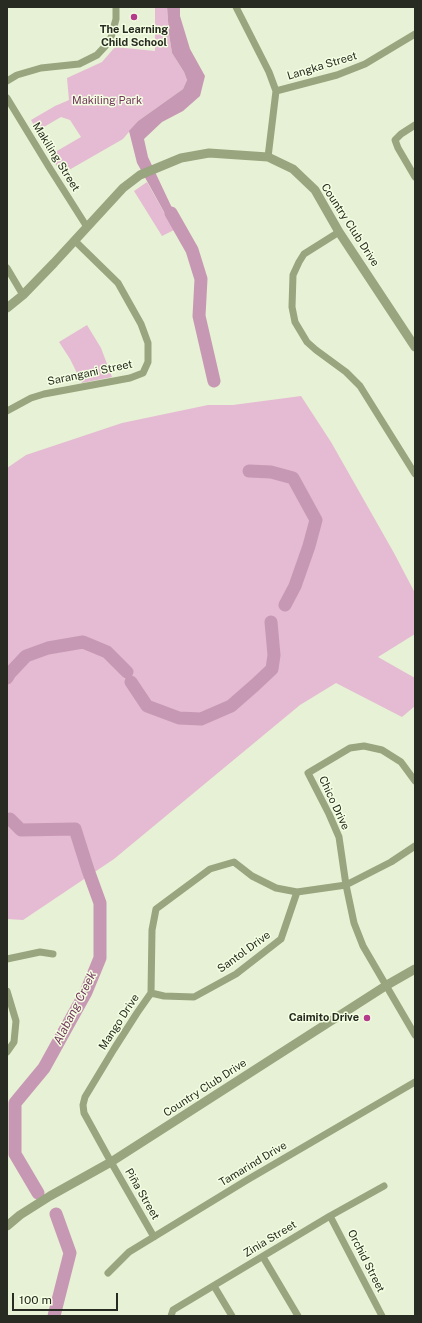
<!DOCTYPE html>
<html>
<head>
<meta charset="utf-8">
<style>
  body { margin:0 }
  #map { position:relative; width:422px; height:1323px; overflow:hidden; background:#e7f1d5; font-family:"Public Sans",sans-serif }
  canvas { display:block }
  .frame { position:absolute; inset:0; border:8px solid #272b21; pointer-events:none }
  .scale { position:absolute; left:12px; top:1293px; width:106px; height:18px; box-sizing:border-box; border:2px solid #272b21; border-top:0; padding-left:5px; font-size:12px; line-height:14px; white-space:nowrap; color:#272b21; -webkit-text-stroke:3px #f4fee2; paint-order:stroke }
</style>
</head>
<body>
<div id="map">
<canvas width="422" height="1323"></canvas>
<div class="frame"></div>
<div class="scale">100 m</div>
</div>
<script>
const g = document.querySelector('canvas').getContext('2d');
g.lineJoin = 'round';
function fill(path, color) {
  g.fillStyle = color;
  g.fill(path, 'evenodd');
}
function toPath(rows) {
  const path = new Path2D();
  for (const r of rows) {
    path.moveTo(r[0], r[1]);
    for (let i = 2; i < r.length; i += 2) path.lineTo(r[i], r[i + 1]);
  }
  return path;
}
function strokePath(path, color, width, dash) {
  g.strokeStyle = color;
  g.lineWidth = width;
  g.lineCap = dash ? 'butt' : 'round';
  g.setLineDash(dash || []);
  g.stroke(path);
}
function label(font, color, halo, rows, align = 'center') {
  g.font = font + ' "Public Sans",sans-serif';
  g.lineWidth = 3;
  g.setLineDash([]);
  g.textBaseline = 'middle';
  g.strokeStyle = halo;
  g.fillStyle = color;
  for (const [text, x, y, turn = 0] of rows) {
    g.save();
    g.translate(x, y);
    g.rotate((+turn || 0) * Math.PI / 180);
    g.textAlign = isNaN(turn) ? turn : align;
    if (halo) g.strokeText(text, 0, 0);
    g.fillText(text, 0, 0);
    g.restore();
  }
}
fill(toPath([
  [155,7,167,7,169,34,172,53,184,72,187,80,183,89,138,121,123,139,62,174,50,155,81,137,70,120,61,117,37,131,31,120,55,106,69,100,67,78,102,62,115,47,155,51],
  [147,182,174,230,162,236,134,191],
  [87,325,101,348,112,377,82,383,70,359,59,342],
  [301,396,331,442,394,553,415,593,415,634,378,657,415,678,415,706,402,717,336,683,300,705,114,859,23,920,7,919,7,468,26,455,122,423,208,405,233,405]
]), '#e4bbd2');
fill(toPath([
  [167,7,180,7,180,16,190,49,205,76,200,96,183,111,162,122,144,139,148,157,173,210,182,226,174,230,137,163,129,131,138,121,183,89,187,80,184,72,172,53,169,34]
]), '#c798b3');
strokePath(toPath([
  [171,213,192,250,201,279,199,316,214,381],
  [249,471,271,472,293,478,316,520,309,546,295,586,285,605],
  [7,678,10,673,26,656,48,648,83,642,107,652,127,672],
  [131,682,147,706,179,718,201,719,231,706,255,685,272,669,274,655,271,622],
  [10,819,21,830,75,829,88,870,100,903,100,958,86,992,44,1068,15,1103,15,1154,38,1193],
  [54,1316,70,1253,56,1214]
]), '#c798b3', 13);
strokePath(toPath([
  [236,7,269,72,276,91,268,157],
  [7,81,17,75,41,68,79,64,97,55,110,41,116,19,116,7],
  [276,91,337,75,365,64,415,34],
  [7,98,49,167,87,227],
  [415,125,401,134,395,140,398,148,415,177],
  [339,232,304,254,299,262,293,275,292,307,295,322,307,342,316,350,346,372,360,386,415,474],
  [7,268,23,295],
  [7,411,31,398,44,394,130,378,143,373,148,362,148,343,141,324,118,283,75,241],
  [415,781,401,762,382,750,364,746,350,748,308,773,329,814,339,837,346,885,354,923,363,946,415,1035],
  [7,959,40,952,53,954],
  [7,991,16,1021,14,1042,7,1052],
  [151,993,164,996,194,997,236,974,281,939,297,892],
  [330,1216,382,1316],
  [154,1237,111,1162,84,1113,83,1105,85,1097,114,1049,137,1013,151,993,152,930,156,909,210,869,234,862,252,876,276,888,297,892,346,885,391,862,415,846],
  [263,1257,298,1316],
  [108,1273,129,1252,247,1180,415,1082],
  [214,1286,232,1316],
  [171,1316,173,1310,178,1307,330,1216,384,1186]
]), '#98a57e', 7);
strokePath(toPath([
  [7,308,23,295,54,263,123,188,140,175,181,158,209,153,268,157,293,169,315,190,339,232,415,347],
  [7,1226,20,1215,50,1196,111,1162,387,985,415,969]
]), '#98a57e', 9);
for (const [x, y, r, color] of [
  [134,17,4,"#b43a8c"],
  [367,1018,4,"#b43a8c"]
]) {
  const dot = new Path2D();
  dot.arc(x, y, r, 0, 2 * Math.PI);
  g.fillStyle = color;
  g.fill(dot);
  strokePath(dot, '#f4fee2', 1.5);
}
label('bold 11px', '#272b21', '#f4fee2', [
  ["The Learning",134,30],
  ["Child School",134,43],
  ["Caimito Drive",359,1018,"right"]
]);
label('11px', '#272b21', '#f4fee2', [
  ["Langka Street",322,66,-17],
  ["Makiling Street",56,157,58],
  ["Country Club Drive",350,225,57],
  ["Sarangani Street",90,373,-12],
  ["Chico Drive",334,803,65],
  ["Santol Drive",244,952,-36],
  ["Mango Drive",119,1022,-57],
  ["Country Club Drive",205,1088,-33],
  ["Tamarind Drive",253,1164,-31],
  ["Piña Street",142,1194,60],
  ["Zinia Street",270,1239,-31],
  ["Orchid Street",366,1261,63]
]);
label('11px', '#73385d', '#f4fee2', [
  ["Makiling Park",107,101]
]);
label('italic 12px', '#73385d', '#f4fee2', [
  ["Alabang Creek",75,1008,-63]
]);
</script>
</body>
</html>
